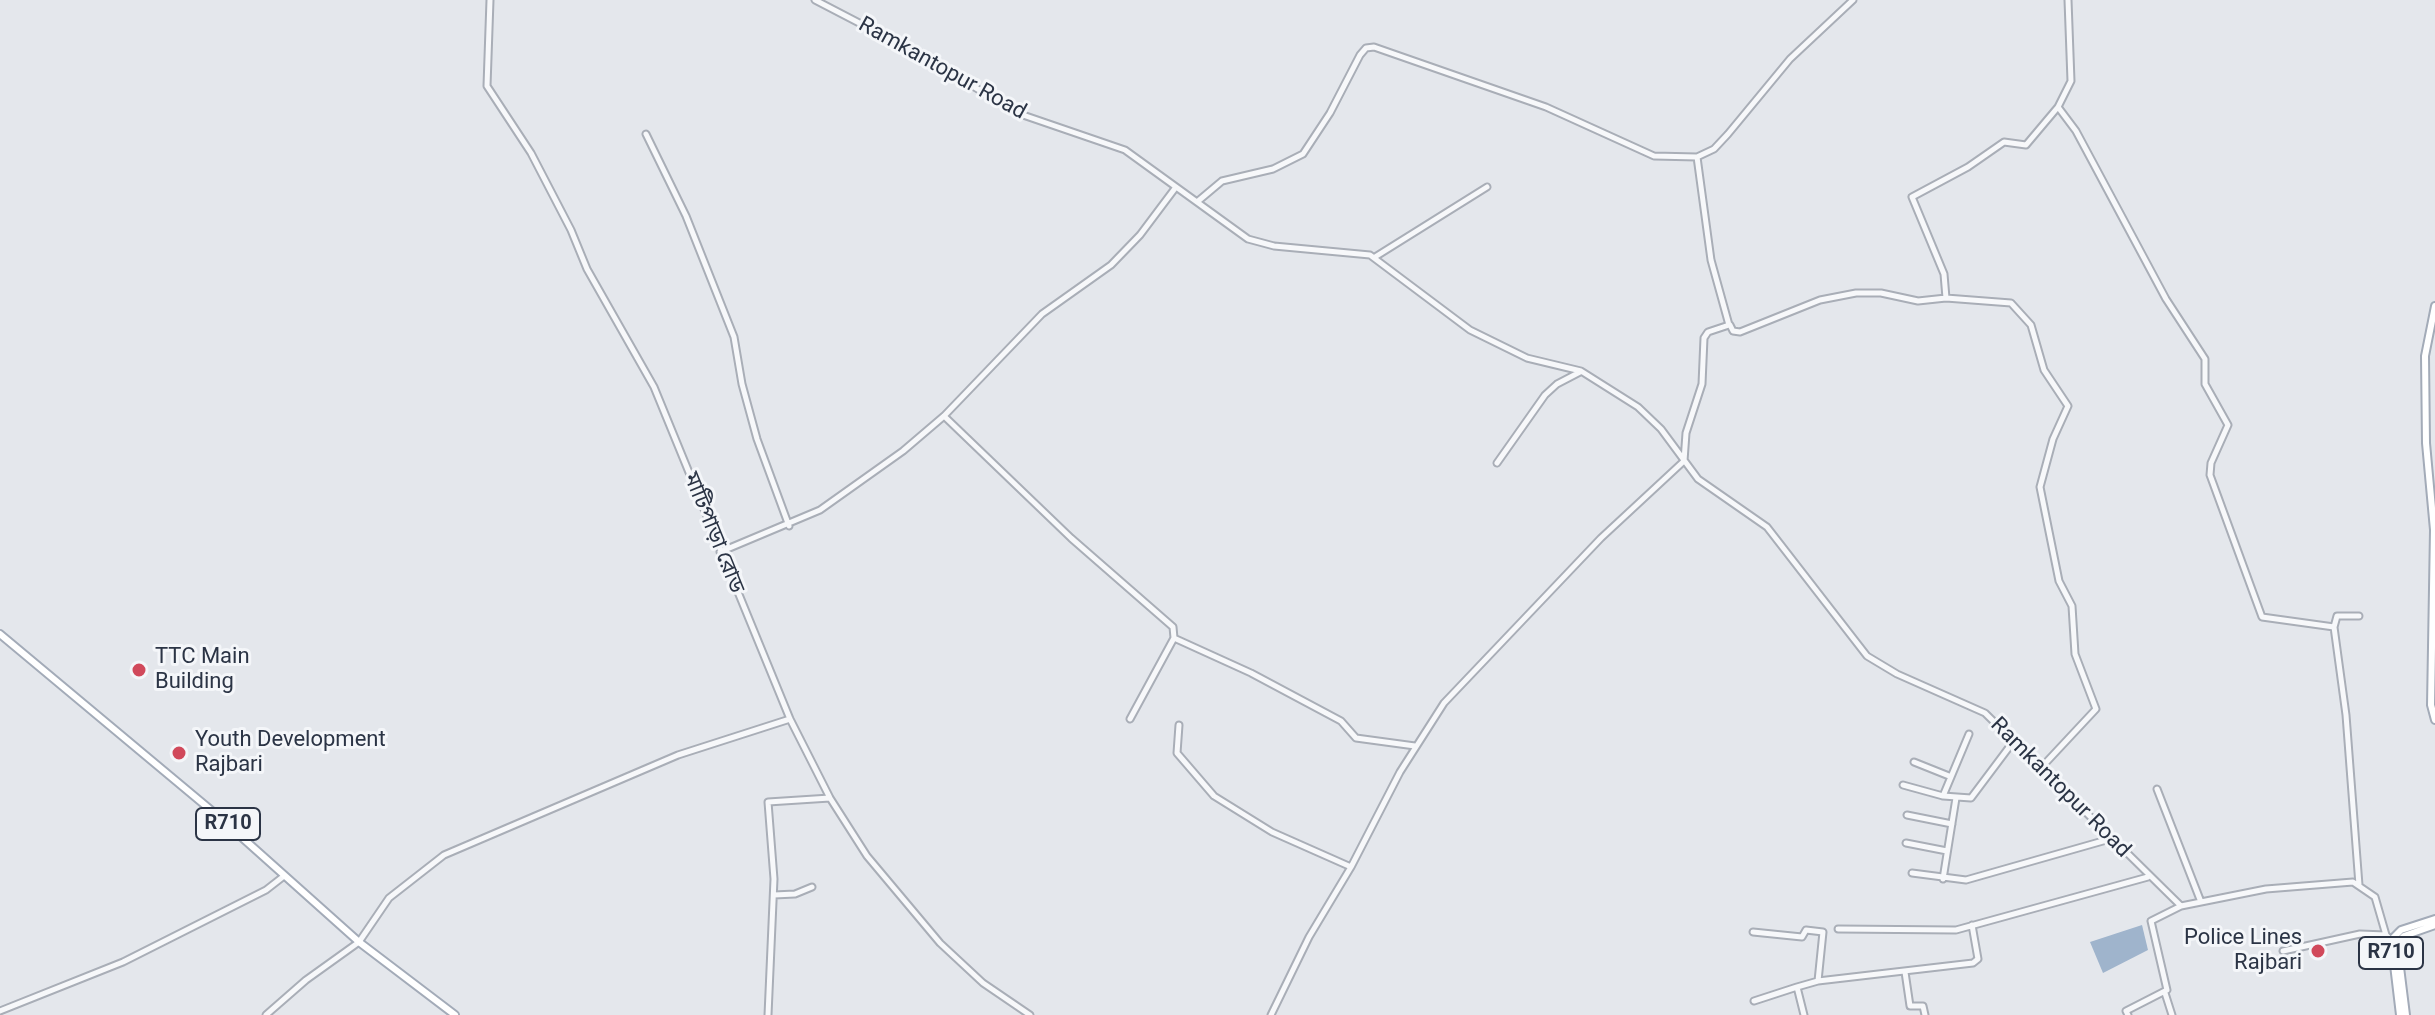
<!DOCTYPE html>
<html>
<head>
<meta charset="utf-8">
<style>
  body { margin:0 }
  canvas { display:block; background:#e4e7ec }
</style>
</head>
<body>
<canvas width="2435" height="1015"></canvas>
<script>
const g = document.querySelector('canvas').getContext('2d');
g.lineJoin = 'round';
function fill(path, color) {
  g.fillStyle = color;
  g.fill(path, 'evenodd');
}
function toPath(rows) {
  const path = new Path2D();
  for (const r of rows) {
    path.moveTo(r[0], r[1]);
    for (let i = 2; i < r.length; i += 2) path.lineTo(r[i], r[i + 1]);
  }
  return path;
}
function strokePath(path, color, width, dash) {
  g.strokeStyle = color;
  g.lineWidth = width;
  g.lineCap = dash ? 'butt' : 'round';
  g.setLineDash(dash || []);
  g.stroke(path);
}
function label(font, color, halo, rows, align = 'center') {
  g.font = font + ' Roboto,"Noto Sans Bengali",sans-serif';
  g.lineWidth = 6;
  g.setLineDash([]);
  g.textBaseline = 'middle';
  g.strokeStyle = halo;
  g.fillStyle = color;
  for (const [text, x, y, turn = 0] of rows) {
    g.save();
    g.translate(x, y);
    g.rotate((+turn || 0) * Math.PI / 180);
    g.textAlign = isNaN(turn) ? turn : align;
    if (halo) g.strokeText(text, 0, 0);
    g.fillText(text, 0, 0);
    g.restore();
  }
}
fill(toPath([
  [2142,925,2148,950,2103,973,2090,942]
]), '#9fb4cc');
const minor = toPath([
  [490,0,487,86,531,153,571,230,587,269,654,387,790,719,830,798,867,856,940,943,983,983,1030,1015],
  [815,0,915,52,1020,114,1125,150,1248,239,1274,246,1370,255,1470,330,1527,358,1581,371,1638,407,1661,429,1698,479,1767,527,1867,656,1897,674,1985,713,2181,906],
  [2058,107,2076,131,2166,299,2205,359,2205,384,2228,425,2211,463,2210,475,2262,617,2334,627,2346,715,2359,885],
  [646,134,686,216,734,337,742,384,757,439,789,526],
  [1197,202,1222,181,1273,169,1303,154,1330,113,1360,55,1366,48,1374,47,1546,107,1654,156,1697,157],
  [1375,257,1487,187],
  [1730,325,1733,331,1740,332,1820,300,1856,293,1881,293,1918,301,1946,298],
  [944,416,1071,538,1173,627,1174,638,1130,719],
  [1497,463,1545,395,1557,384,1580,372],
  [720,552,820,510,903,451,944,416,1042,314,1111,265,1140,235,1176,187],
  [2334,627,2337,616,2359,616],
  [1174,638,1251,673,1341,721,1356,738,1415,746],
  [1179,725,1177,753,1214,796,1272,832,1351,867],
  [1914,762,1949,776],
  [2039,770,2096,709,2075,654,2072,606,2059,581,2040,487,2053,439,2068,406,2044,370,2031,325,2011,303,1946,298,1944,274,1912,197,1968,167,2004,142,2026,145,2058,107,2071,81,2068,0],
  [1903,785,1943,796,1971,798,2013,742],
  [2157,789,2201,902],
  [1943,796,1969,734],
  [1907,815,1952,824],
  [1906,843,1947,851],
  [1912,873,1966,880,2110,839],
  [1943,879,1956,798],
  [774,895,795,894,812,887],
  [1838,929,1956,930,2148,877],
  [1753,932,1802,937,1806,930,1823,932,1818,981],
  [2283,951,2360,934,2386,935],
  [1905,972,1910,1006,1923,1006,1925,1015],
  [1797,987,1818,981,1973,963,1978,959,1972,925],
  [2165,993,2172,1015],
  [1754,1001,1797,987,1804,1015],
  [0,1011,123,962,266,890,284,876],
  [266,1015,306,980,359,942,389,898,444,855,678,755,790,719],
  [768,1015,774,879,768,802,830,798],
  [1271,1015,1309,937,1351,867,1400,772,1444,703,1601,538,1684,461,1686,433,1702,384,1704,338,1708,332,1729,325,1711,260,1697,157,1714,149,1728,134,1790,59,1853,0],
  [2128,1015,2126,1011,2167,990,2151,921,2181,906,2266,889,2353,882,2375,897,2386,935,2391,940]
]);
const major = toPath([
  [2435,306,2425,356,2426,443,2434,530,2431,705,2435,720],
  [0,634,218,816,359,942,455,1015],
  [2400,1015,2391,940,2401,930,2435,919],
  [2406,1015,2397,943,2404,936,2435,925]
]);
strokePath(minor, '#a9aeb7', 9);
strokePath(major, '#a3abb8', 10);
strokePath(minor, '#f7f8fa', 5);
strokePath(major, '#fff', 6);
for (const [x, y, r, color] of [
  [139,670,8,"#d1495b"],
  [179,753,8,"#d1495b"],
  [2318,951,8,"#d1495b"]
]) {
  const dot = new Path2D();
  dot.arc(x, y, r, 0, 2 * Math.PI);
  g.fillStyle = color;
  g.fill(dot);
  strokePath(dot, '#f4f6f9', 3);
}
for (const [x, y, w] of [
  [228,824,64],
  [2391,953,64]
]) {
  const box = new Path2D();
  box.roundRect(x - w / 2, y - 16, w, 32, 6);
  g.fillStyle = '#f4f6f9';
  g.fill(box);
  strokePath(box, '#2b3445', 2);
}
label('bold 20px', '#2b3445', null, [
  ["R710",228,824],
  ["R710",2391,953]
]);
label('22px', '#2b3445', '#f4f6f9', [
  ["Ramkantopur Road",942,69,29],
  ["মাটিপাড়া রোড",713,533,68],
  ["Ramkantopur Road",2060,788,45]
]);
label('22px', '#2b3445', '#f4f6f9', [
  ["TTC Main",155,657],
  ["Building",155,682],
  ["Youth Development",195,740],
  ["Rajbari",195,765],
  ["Police Lines",2302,938,"right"],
  ["Rajbari",2302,963,"right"]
], 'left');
</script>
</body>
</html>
